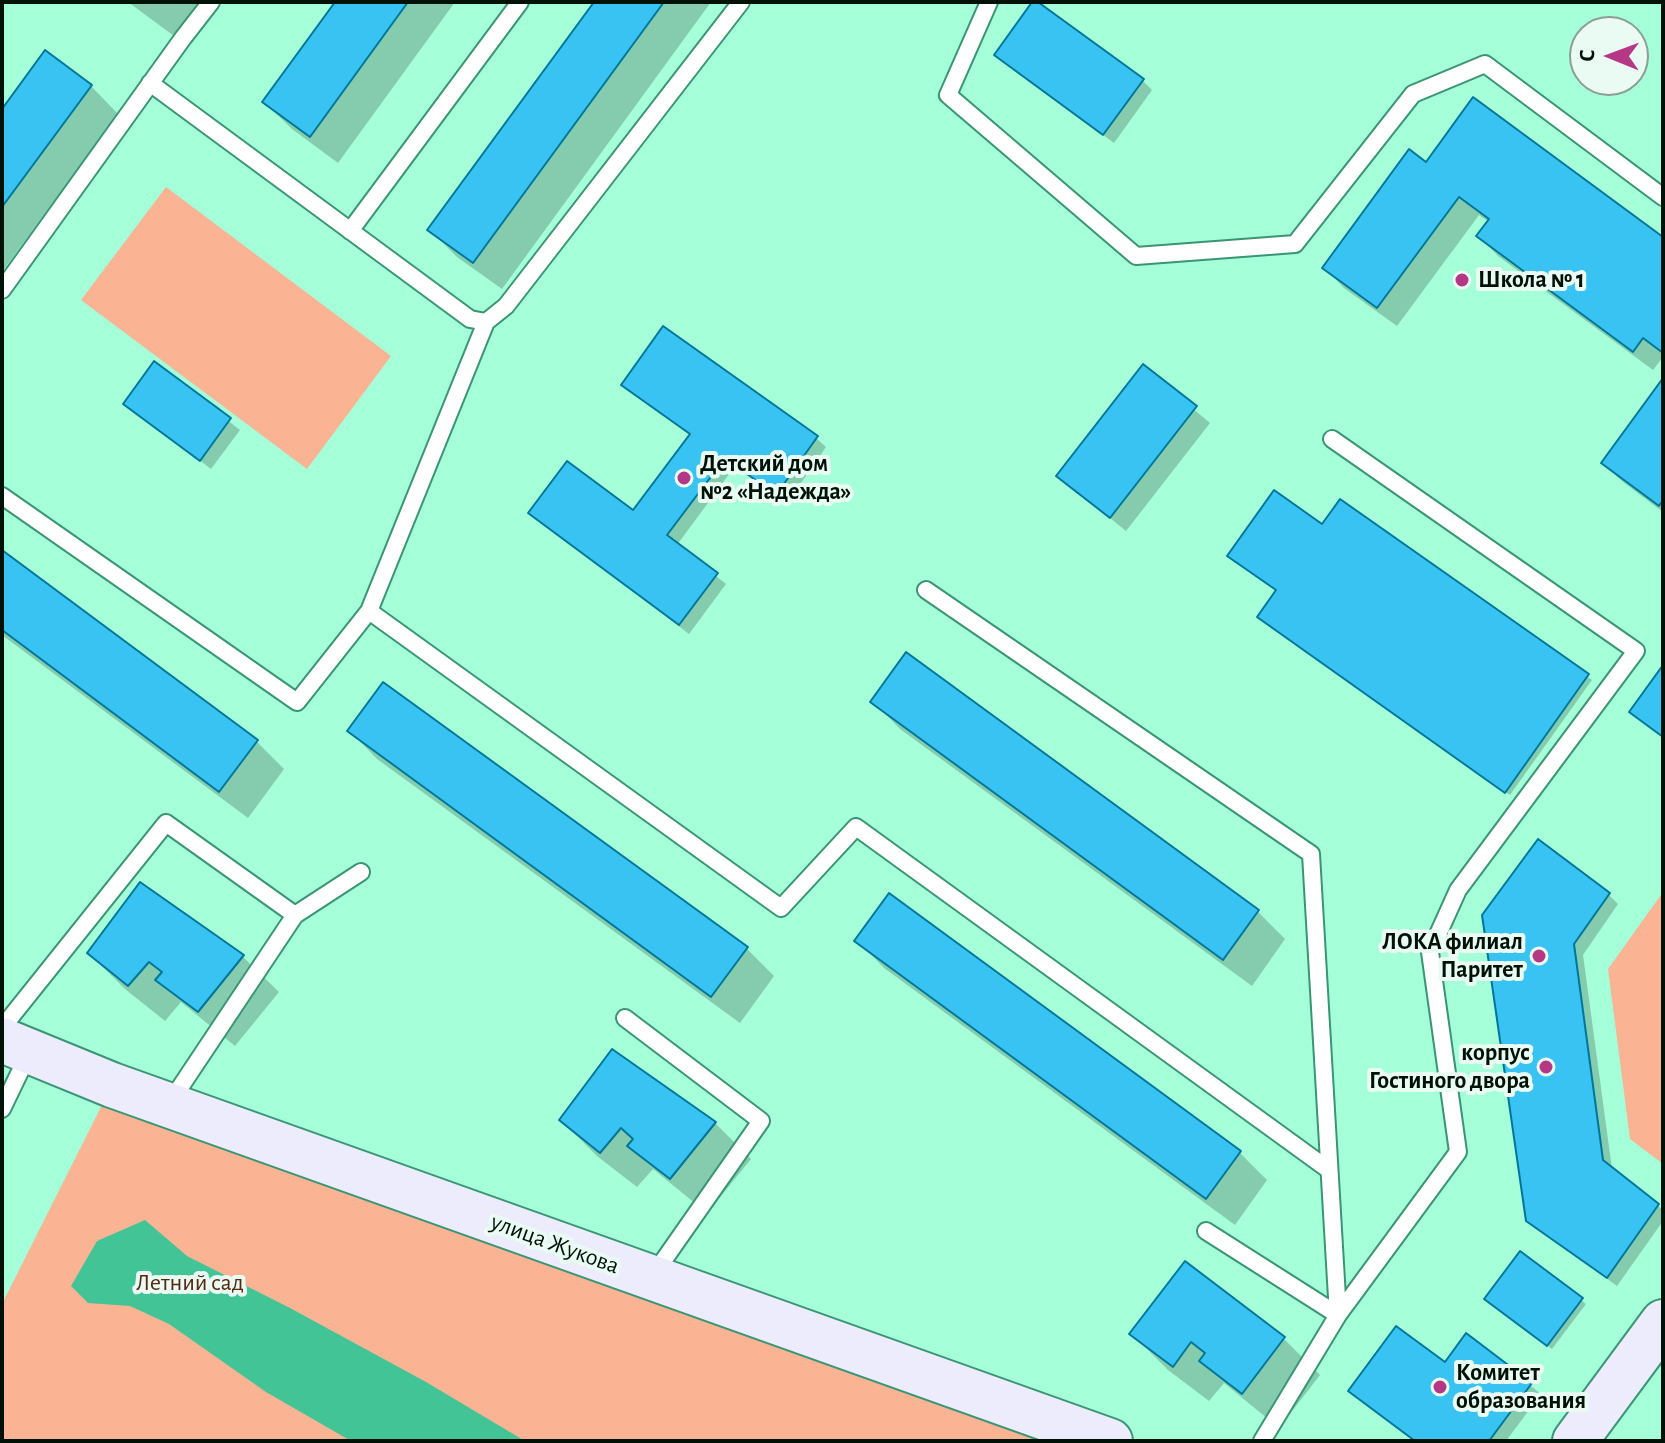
<!DOCTYPE html>
<html>
<head>
<meta charset="utf-8">
<style>
  body { margin:0 }
  #map { position:relative; width:1665px; height:1443px; overflow:hidden; background:#a5ffd9; font-family:"Alegreya Sans",sans-serif }
  canvas { display:block }
  .frame { position:absolute; inset:0; border:4px solid #001208; pointer-events:none }
  .north { position:absolute; left:1569px; top:16px; width:80px; height:80px; box-sizing:border-box; background:#eafbf3; border:2px solid #8c9e95; border-radius:50%; rotate:271deg; font-size:22px; font-weight:700; line-height:32px; text-align:center; color:#001208 }
  .north::after { content:''; display:block; margin:auto; width:28px; height:36px; background:#b53886; clip-path:polygon(50% 0,100% 100%,50% 72%,0 100%) }
</style>
</head>
<body>
<div id="map">
<canvas width="1665" height="1443"></canvas>
<div class="frame"></div>
<div class="north">С</div>
</div>
<script>
const g = document.querySelector('canvas').getContext('2d');
g.lineJoin = 'round';
function fill(path, color) {
  g.fillStyle = color;
  g.fill(path, 'evenodd');
}
function toPath(rows) {
  const path = new Path2D();
  for (const r of rows) {
    path.moveTo(r[0], r[1]);
    for (let i = 2; i < r.length; i += 2) path.lineTo(r[i], r[i + 1]);
  }
  return path;
}
function strokePath(path, color, width, dash) {
  g.strokeStyle = color;
  g.lineWidth = width;
  g.lineCap = dash ? 'butt' : 'round';
  g.setLineDash(dash || []);
  g.stroke(path);
}
function label(font, color, halo, rows, align = 'center') {
  g.font = font + ' "Alegreya Sans",sans-serif';
  g.lineWidth = 8;
  g.setLineDash([]);
  g.textBaseline = 'middle';
  g.strokeStyle = halo;
  g.fillStyle = color;
  for (const [text, x, y, turn = 0] of rows) {
    g.save();
    g.translate(x, y);
    g.rotate((+turn || 0) * Math.PI / 180);
    g.textAlign = isNaN(turn) ? turn : align;
    if (halo) g.strokeText(text, 0, 0);
    g.fillText(text, 0, 0);
    g.restore();
  }
}
fill(toPath([
  [166,187,391,356,307,469,81,300],
  [1663,892,1663,1164,1630,1139,1608,969],
  [112,1085,1111,1441,2,1441,2,1304]
]), '#fab493');
fill(toPath([
  [145,1220,187,1256,290,1308,426,1382,525,1441,351,1441,266,1392,169,1324,130,1306,88,1303,71,1286,97,1241]
]), '#42c497');
fill(toPath([
  [128,2,199,2,174,36],
  [337,2,455,2,338,163,292,129,264,102],
  [596,2,711,2,502,289,457,257,430,230],
  [996,55,1142,80,1152,90,1114,143],
  [91,86,118,114,2,272,2,112],
  [1426,164,1663,239,1663,357,1653,370,1498,256,1479,236,1489,222,1479,215,1397,326,1344,288,1325,268],
  [155,364,240,430,211,469,126,404],
  [1143,367,1210,423,1126,531,1058,476],
  [1663,381,1663,512,1623,482,1603,463],
  [624,385,816,438,826,447,787,503,735,466,677,545,726,584,689,634,531,513,634,513,691,436],
  [1341,502,1592,680,1510,795,1264,621],
  [2,552,256,741,284,769,248,818,2,635],
  [906,655,1258,912,1285,939,1252,986,900,729,873,701],
  [350,731,746,948,774,976,740,1023,377,759],
  [1608,894,1618,904,1583,955,1612,1169,1663,1210,1663,1221,1617,1286,1539,1230,1528,1220,1484,916],
  [857,940,1240,1153,1267,1180,1235,1225,884,968],
  [89,953,243,957,279,992,235,1046,181,1002,165,1021,125,989],
  [561,1120,715,1123,751,1159,707,1213,653,1169,637,1187,597,1156],
  [1186,1264,1284,1339,1320,1375,1279,1428,1224,1383,1209,1401,1168,1370,1132,1334],
  [1581,1300,1586,1304,1552,1349,1491,1303],
  [1467,1336,1541,1394,1506,1441,1414,1441,1350,1391,1445,1365]
]), '#0003');
const building = toPath([
  [335,2,408,2,310,137,262,102,335,2],
  [594,2,664,2,473,263,427,230,594,2],
  [1032,2,1038,2,1144,79,1103,135,994,55,1032,2],
  [45,50,92,85,2,207,2,109,45,50],
  [1473,97,1663,237,1663,353,1643,338,1633,352,1476,236,1489,219,1459,197,1377,308,1322,268,1409,149,1426,162,1473,97],
  [663,326,818,436,776,495,725,458,667,535,718,573,679,625,528,513,567,461,633,510,690,434,621,385,663,326],
  [154,361,231,418,200,461,123,404,154,361],
  [1143,364,1197,406,1110,518,1056,476,1143,364],
  [1663,378,1663,500,1659,506,1601,463,1663,378],
  [1274,490,1322,524,1340,499,1589,674,1505,793,1257,617,1276,590,1227,556,1274,490],
  [2,550,258,740,219,792,2,630,2,550],
  [906,652,1259,910,1223,960,870,702,906,652],
  [1663,665,1663,737,1629,712,1663,665],
  [383,682,748,947,711,997,347,731,383,682],
  [1538,839,1610,893,1574,944,1603,1160,1659,1204,1607,1278,1526,1221,1482,915,1538,839],
  [140,882,244,955,198,1012,155,980,162,972,149,962,128,986,87,953,140,882],
  [889,893,1241,1151,1206,1199,854,941,889,893],
  [612,1049,716,1122,670,1179,627,1146,633,1139,621,1128,600,1153,559,1120,612,1049],
  [1520,1251,1583,1298,1547,1346,1484,1299,1520,1251],
  [1185,1261,1285,1337,1242,1394,1199,1361,1205,1353,1191,1342,1173,1367,1129,1334,1185,1261],
  [1396,1326,1445,1362,1466,1333,1532,1383,1489,1441,1415,1441,1348,1391,1396,1326]
]);
fill(building, '#39c3f2');
strokePath(building, '#007798', 2);
const lane = toPath([
  [989,2,948,95,1136,256,1295,244,1413,94,1485,64,1663,197],
  [150,83,470,319,486,322,506,306,741,2],
  [350,231,520,2],
  [2,290,183,38,211,2],
  [2,496,297,702,369,611,486,322],
  [926,590,1311,854,1338,1315,1458,1152,1430,952,1458,890,1636,651,1332,439],
  [369,611,781,908,856,827,1329,1170],
  [625,1018,761,1121,654,1274],
  [2,1028,166,823,295,915],
  [169,1104,295,915,361,872],
  [2,1109,29,1053],
  [1206,1231,1338,1315,1262,1441]
]);
const secondary = toPath([
  [2,1040,112,1085,1110,1441],
  [1575,1441,1663,1322]
]);
strokePath(lane, '#399574', 20);
strokePath(secondary, '#399574', 48);
strokePath(lane, '#fff', 16);
strokePath(secondary, '#ececfc', 44);
for (const [x, y, r, color] of [
  [1462,280,8,"#b53886"],
  [684,478,8,"#b53886"],
  [1539,956,8,"#b53886"],
  [1546,1067,8,"#b53886"],
  [1440,1387,8,"#b53886"]
]) {
  const dot = new Path2D();
  dot.arc(x, y, r, 0, 2 * Math.PI);
  g.fillStyle = color;
  g.fill(dot);
  strokePath(dot, '#eafbf3', 3);
}
label('bold 24px', '#001208', '#eafbf3', [
  ["Школа № 1",1478,280],
  ["Детский дом",700,464],
  ["№2 «Надежда»",700,492],
  ["ЛОКА филиал",1523,942,"right"],
  ["Паритет",1523,970,"right"],
  ["корпус",1530,1053,"right"],
  ["Гостиного двора",1530,1081,"right"],
  ["Комитет",1456,1373],
  ["образования",1456,1401]
], 'left');
label('24px', '#001208', '#eafbf3', [
  ["улица Жукова",555,1244,20]
]);
label('24px', '#56280f', '#eafbf3', [
  ["Летний сад",190,1283]
]);
</script>
</body>
</html>
